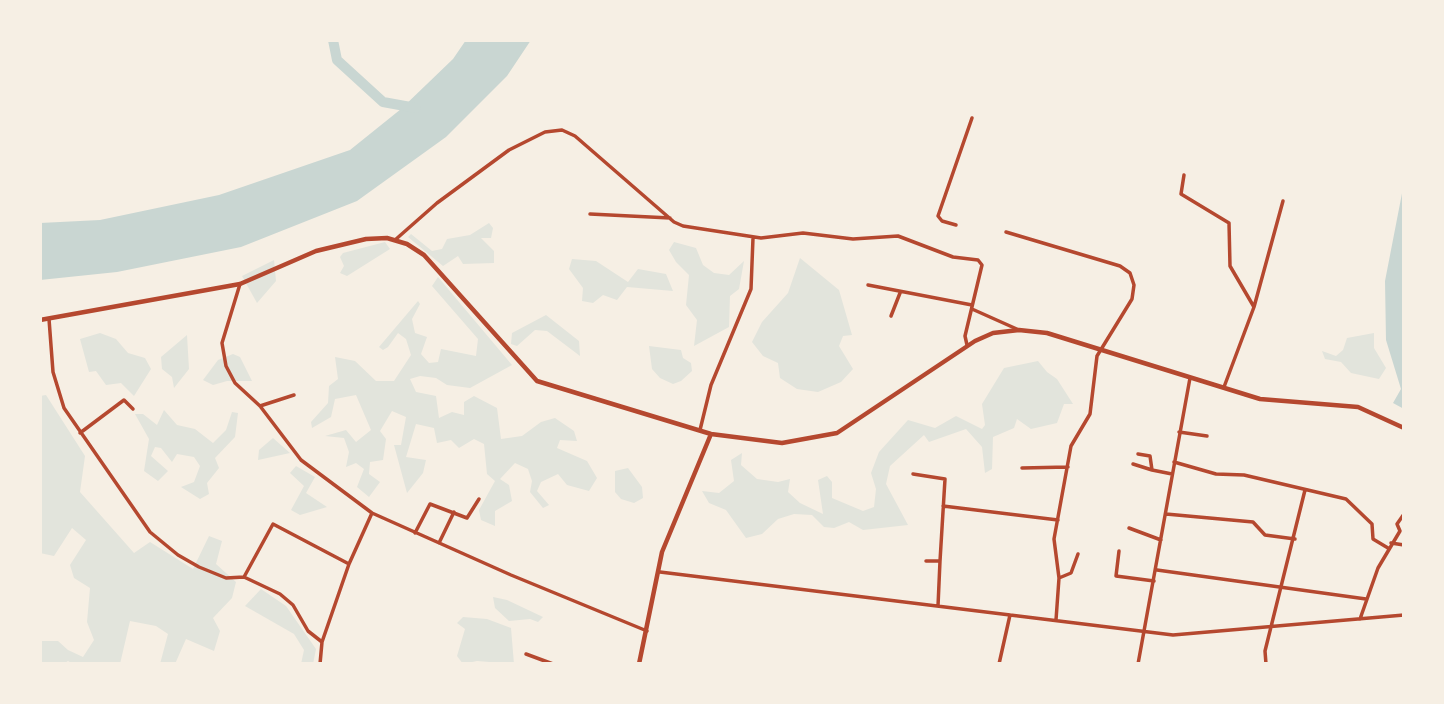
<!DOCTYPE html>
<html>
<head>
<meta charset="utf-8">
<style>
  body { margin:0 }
  #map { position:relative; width:1444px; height:704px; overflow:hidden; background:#f6efe4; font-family:Rubik,sans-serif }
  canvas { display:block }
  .frame { position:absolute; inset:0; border:42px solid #f6efe4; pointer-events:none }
</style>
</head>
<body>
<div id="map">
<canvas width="1444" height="704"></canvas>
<div class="frame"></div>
</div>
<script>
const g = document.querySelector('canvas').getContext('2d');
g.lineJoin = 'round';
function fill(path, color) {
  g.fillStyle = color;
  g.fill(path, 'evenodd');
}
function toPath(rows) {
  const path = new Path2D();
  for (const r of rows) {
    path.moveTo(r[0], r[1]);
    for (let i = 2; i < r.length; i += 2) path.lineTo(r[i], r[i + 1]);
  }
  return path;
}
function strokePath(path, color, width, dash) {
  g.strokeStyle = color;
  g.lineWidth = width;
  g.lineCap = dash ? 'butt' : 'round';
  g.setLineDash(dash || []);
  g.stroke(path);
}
fill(toPath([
  [489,223,493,228,491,238,481,238,494,251,494,263,463,264,458,256,443,266,408,237,411,234,432,251,442,249,447,239,470,235],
  [385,242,390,249,347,276,340,273,344,266,340,257,343,253],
  [674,242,696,248,703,265,714,273,729,275,744,261,739,289,730,296,729,327,694,346,697,320,686,305,689,275,676,262,669,250],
  [800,258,839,290,852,335,843,336,839,346,853,369,841,382,818,392,797,389,780,378,778,363,763,356,752,342,762,322,788,293],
  [572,259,596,261,628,282,638,269,666,274,673,291,627,287,617,300,603,295,593,303,582,301,583,288,569,269],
  [274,260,276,281,257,303,242,276],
  [438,277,512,365,470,388,447,385,436,378,420,376,410,379,416,392,436,396,439,418,452,412,464,415,464,402,474,396,497,408,501,439,522,436,541,422,555,418,574,431,577,441,560,440,557,448,587,461,597,478,589,491,567,485,558,474,541,482,537,491,549,505,543,508,530,492,532,481,528,469,515,463,500,479,509,485,512,501,495,511,495,526,481,520,479,510,495,481,487,474,484,444,474,439,459,448,451,440,437,443,434,428,416,424,406,457,426,460,423,473,407,493,394,445,401,445,406,417,392,411,380,431,386,439,383,460,370,462,369,474,380,482,369,497,357,487,364,469,356,463,346,467,349,452,344,438,325,436,346,430,356,442,371,430,356,395,335,399,331,417,312,428,311,422,328,403,329,386,338,379,335,357,355,361,376,381,394,381,411,355,406,339,398,333,388,347,383,350,379,347,418,301,420,304,412,319,415,333,427,337,421,354,429,363,438,362,441,349,476,356,478,339,432,286],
  [546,315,579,341,580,356,547,331,535,330,517,346,511,344,512,333],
  [100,333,116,339,128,353,145,358,151,369,134,396,121,383,106,385,96,371,89,372,80,339],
  [1374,333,1374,348,1386,368,1379,379,1351,373,1341,362,1325,359,1322,351,1336,356,1343,350,1347,338],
  [187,335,189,369,174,388,172,377,162,369,161,357],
  [649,346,681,350,683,358,691,363,692,371,681,381,673,384,660,378,652,369],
  [233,354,240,357,252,381,227,381,213,385,203,380,218,360],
  [1038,361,1047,372,1057,379,1073,404,1064,404,1057,423,1031,429,1017,419,1014,428,993,437,992,469,985,473,982,447,966,429,929,442,924,435,890,466,886,484,908,525,863,530,849,522,834,528,824,527,812,515,794,514,778,519,762,534,746,538,726,510,709,503,702,491,719,493,734,481,731,460,742,453,741,465,757,479,778,482,790,479,788,492,800,503,823,514,818,480,827,476,832,482,832,498,863,511,874,507,876,489,871,473,879,452,908,420,935,428,956,416,982,429,985,425,982,404,1004,368],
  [46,395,85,456,80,492,134,553,150,542,193,569,209,536,222,541,216,564,236,582,232,598,213,618,220,631,214,651,186,639,175,664,160,664,168,634,156,626,130,621,120,664,73,664,68,661,63,664,40,664,40,641,58,641,68,650,83,657,94,640,87,622,90,588,74,578,70,565,86,540,72,528,54,556,40,553,40,396],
  [164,410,177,425,195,429,213,443,226,430,232,412,238,413,235,437,215,458,219,468,207,483,209,494,200,499,181,487,194,482,200,466,194,457,177,454,172,462,161,448,155,447,151,456,168,471,158,481,144,471,149,439,135,414,143,414,157,425],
  [273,438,290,453,258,460,259,450],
  [296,466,315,477,306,493,327,507,300,515,291,510,304,486,290,473],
  [628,468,642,487,643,498,634,503,621,499,615,492,615,471],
  [261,589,286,606,316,649,313,664,301,664,304,650,294,634,245,606],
  [493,597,507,600,543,617,538,622,530,619,509,621,495,608],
  [463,617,487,619,511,628,514,664,477,661,463,664,457,656,465,629,457,623]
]), '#e2e4dc');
fill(toPath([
  [466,40,531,40,507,76,446,137,357,201,241,247,117,272,40,280,40,223,100,220,219,195,350,150,401,109,453,59],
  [1404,183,1404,409,1393,403,1401,389,1386,340,1385,281]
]), '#c9d6d2');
strokePath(toPath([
  [333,40,337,60,383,102,416,108]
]), '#c9d6d2', 10);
strokePath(toPath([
  [1184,175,1181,194,1229,223,1230,266,1254,307],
  [590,214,670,218],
  [956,225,942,221,938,216,972,118],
  [1006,232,1120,266,1130,273,1134,285,1132,299,1097,356,1090,414,1071,446,1054,539,1059,578,1056,620],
  [395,240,437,203,509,150,545,132,562,130,575,136,674,222,683,226,761,238,803,233,853,239,898,236,953,257,978,260,982,265,965,336,967,345],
  [240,284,222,343,226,366,235,383,260,406,301,460,372,513,511,575,647,631],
  [868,285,972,305],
  [972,309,1019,330],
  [891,316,900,293],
  [49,319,53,372,64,408,150,532,178,555,199,567,226,578,244,577,280,594,293,605,308,631,322,642],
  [1224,387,1254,307,1283,201],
  [260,406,294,395],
  [700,430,711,385,751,289,753,238],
  [1179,432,1207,436],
  [80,433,124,400,133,409],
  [1138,454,1150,456,1152,470,1172,474],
  [1174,462,1216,474,1244,475,1346,499,1372,524,1373,539,1388,548],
  [1133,464,1152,470],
  [1022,468,1068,467],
  [913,474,945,479,940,561,926,561],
  [943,506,1058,520],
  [1166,514,1253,522,1265,535,1295,539],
  [1129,528,1161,540],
  [415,533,430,504,467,518,479,499],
  [439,543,454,512],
  [1391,543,1404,545],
  [1119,551,1116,576,1154,581],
  [1157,570,1366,599],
  [660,572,1173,635,1404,615],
  [244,577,273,524,349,564],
  [1059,578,1071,573,1078,554],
  [938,606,940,561],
  [1360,619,1378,568,1400,531,1397,524,1404,514],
  [526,654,553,664],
  [320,664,322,642,349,564,372,513],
  [999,664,1010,615],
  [1138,664,1190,378],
  [1266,664,1265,651,1305,490]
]), '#b5482f', 3.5);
strokePath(toPath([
  [40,320,240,284,316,251,366,239,387,238,407,244,424,255,537,381,711,434,782,443,837,433,975,341,993,333,1019,330,1047,333,1260,399,1358,407,1404,428],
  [639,664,662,552,711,434]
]), '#b5482f', 4.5);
</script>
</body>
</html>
